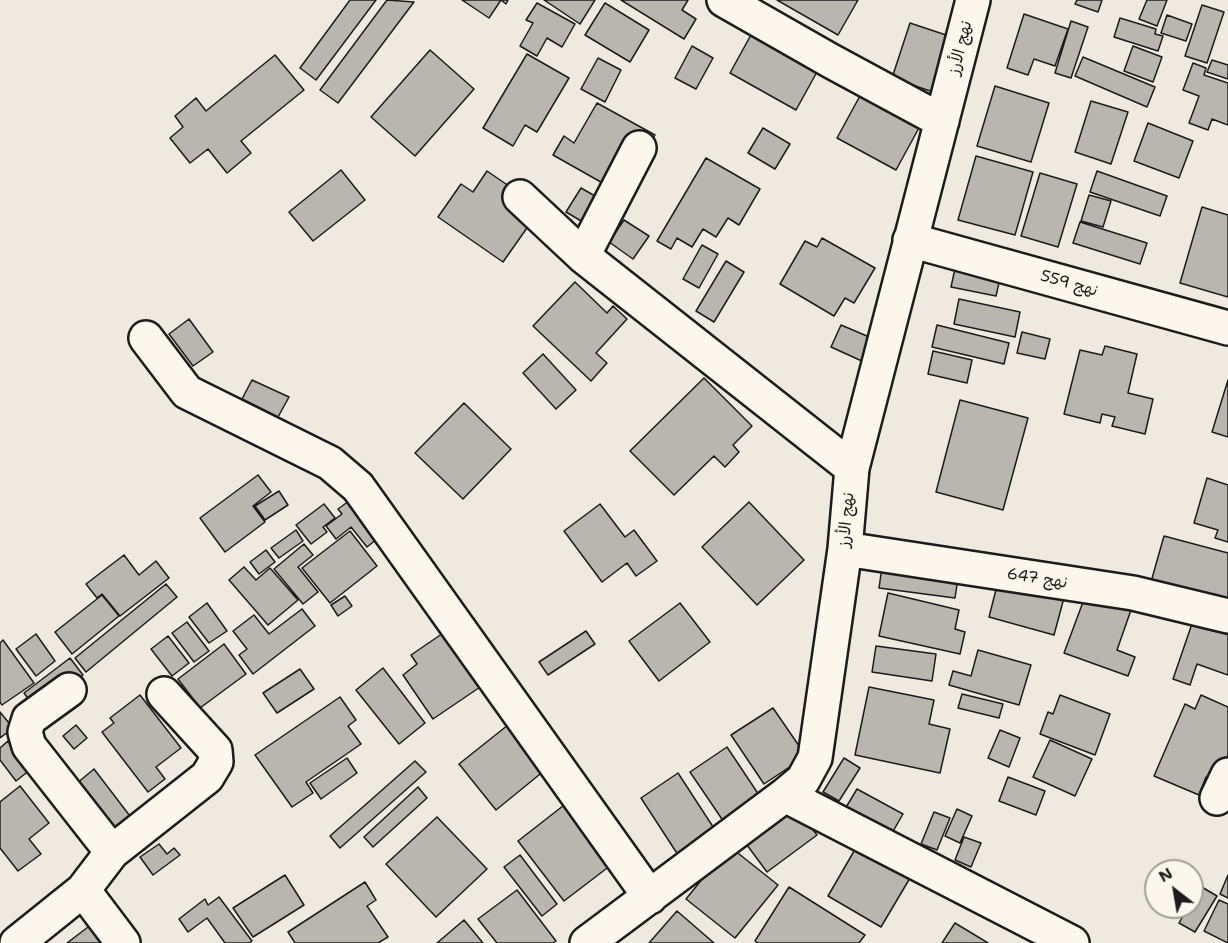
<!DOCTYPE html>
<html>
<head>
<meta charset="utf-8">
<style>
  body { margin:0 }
  #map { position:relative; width:1228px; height:943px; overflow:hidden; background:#eeeadf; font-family:"Shantell Sans",sans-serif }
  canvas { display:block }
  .north { position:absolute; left:1144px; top:859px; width:60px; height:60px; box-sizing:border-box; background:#fbf7ec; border:2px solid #a29f99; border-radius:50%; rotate:329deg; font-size:16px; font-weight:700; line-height:24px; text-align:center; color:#1c1c1c }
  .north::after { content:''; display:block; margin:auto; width:21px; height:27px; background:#1c1c1c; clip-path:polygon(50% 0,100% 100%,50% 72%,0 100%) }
</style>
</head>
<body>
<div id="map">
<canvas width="1228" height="943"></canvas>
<div class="north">N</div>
</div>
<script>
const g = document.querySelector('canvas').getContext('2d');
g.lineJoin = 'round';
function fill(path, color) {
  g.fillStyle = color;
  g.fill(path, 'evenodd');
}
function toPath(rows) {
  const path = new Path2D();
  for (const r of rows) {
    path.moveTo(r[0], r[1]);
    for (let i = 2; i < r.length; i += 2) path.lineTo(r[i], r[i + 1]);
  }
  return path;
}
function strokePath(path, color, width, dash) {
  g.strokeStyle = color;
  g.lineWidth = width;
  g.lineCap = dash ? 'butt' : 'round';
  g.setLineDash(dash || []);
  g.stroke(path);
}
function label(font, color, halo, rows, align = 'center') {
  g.font = font + ' "Shantell Sans","Playpen Sans Arabic",sans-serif';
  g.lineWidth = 6;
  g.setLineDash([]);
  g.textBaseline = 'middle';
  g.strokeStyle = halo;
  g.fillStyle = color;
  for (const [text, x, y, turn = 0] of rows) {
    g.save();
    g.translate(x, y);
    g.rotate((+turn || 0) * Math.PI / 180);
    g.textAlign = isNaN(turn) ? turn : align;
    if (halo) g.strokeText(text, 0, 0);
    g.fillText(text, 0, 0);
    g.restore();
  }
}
const building = toPath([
  [350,0,376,0,316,80,300,68,350,0],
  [387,0,414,2,338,103,320,90,387,0],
  [462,0,508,0,506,4,501,0,489,18,462,0],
  [544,0,595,0,580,24,544,0],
  [621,0,688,0,682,10,696,19,684,39,621,0],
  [777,0,858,0,838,35,777,0],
  [1077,0,1102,0,1098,12,1075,4,1077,0],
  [1147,0,1167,0,1157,26,1139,19,1147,0],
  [537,3,575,24,562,47,547,38,537,56,520,46,533,23,526,20,537,3],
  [605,3,649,30,630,62,585,35,605,3],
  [1202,5,1224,12,1207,63,1185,56,1202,5],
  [1024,14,1068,29,1055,66,1034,59,1028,75,1007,68,1024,14],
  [1167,15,1192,24,1186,41,1161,33,1167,15],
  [1120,18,1156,29,1155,34,1163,36,1158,51,1114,37,1120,18],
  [1071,21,1088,27,1071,78,1055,73,1071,21],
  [910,23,955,38,936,93,892,78,910,23],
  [757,24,823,61,796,110,730,73,757,24],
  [692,46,713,58,696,89,675,78,692,46],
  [1133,46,1162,57,1153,82,1124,71,1133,46],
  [430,50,474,89,415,156,371,117,430,50],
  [527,54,569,78,537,132,525,125,513,146,483,128,527,54],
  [275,55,304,90,241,141,251,153,227,173,208,149,190,163,170,138,183,127,175,116,196,98,206,111,275,55],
  [1083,57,1155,87,1147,107,1075,76,1083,57],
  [598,58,621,70,605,102,581,89,598,58],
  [1212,60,1228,65,1228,79,1207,72,1212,60],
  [1193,63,1206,68,1204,75,1228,83,1228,125,1212,119,1208,130,1189,123,1199,96,1183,90,1193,63],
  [867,83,926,115,896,170,837,138,867,83],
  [995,86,1049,103,1031,162,977,146,995,86],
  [1091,101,1128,112,1111,164,1075,152,1091,101],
  [597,103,655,135,622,194,553,155,564,136,574,143,597,103],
  [1148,123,1193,141,1179,178,1134,161,1148,123],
  [763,128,790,144,775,169,748,153,763,128],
  [976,156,1033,172,1015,235,958,220,976,156],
  [706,158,760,189,739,225,728,218,716,237,703,229,692,247,677,238,671,249,657,241,706,158],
  [341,170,365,200,313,241,289,212,341,170],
  [487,171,541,208,503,262,438,217,461,184,473,192,487,171],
  [1097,171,1167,196,1160,216,1090,192,1097,171],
  [1040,173,1077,184,1058,247,1021,236,1040,173],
  [581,188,602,200,588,225,566,212,581,188],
  [1089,195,1111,201,1103,227,1081,221,1089,195],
  [1202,207,1228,215,1228,297,1180,283,1202,207],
  [624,220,649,236,633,259,609,242,624,220],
  [1080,222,1147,243,1140,264,1073,243,1080,222],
  [822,238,875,268,854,303,845,298,834,316,780,284,805,241,817,247,822,238],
  [702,245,718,254,699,288,683,279,702,245],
  [726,261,744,272,714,322,696,311,726,261],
  [956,264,1001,274,996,296,951,287,956,264],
  [575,282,607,313,613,306,627,319,596,353,607,363,591,381,533,326,575,282],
  [959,299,1020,312,1015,337,954,324,959,299],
  [189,319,213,352,193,366,169,334,189,319],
  [841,325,874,339,864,362,831,347,841,325],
  [937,325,1009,343,1004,364,932,347,937,325],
  [1022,332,1050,339,1045,359,1017,353,1022,332],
  [1105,346,1137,354,1128,393,1153,399,1145,434,1112,426,1115,417,1102,414,1100,423,1064,414,1080,350,1102,355,1105,346],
  [933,351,972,360,967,383,928,374,933,351],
  [543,354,576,390,556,409,523,373,543,354],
  [704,378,752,426,733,445,739,452,725,467,714,456,674,495,630,451,704,378],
  [252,380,289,397,278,417,242,399,252,380],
  [1228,380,1228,437,1212,432,1228,380],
  [960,400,1028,418,1003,510,936,492,960,400],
  [464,403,511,449,463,499,415,453,464,403],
  [258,475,271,492,253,506,265,522,225,552,200,518,258,475],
  [1207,478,1228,485,1228,542,1215,538,1218,530,1194,523,1207,478],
  [279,491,288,505,265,520,255,506,279,491],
  [353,498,382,535,367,547,351,527,336,539,326,526,342,514,338,509,353,498],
  [749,502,804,560,757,605,702,547,749,502],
  [324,504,335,518,323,527,327,532,311,544,296,525,324,504],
  [600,504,625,537,634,530,657,561,636,576,627,563,602,582,564,531,600,504],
  [296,530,303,541,279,558,271,548,296,530],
  [350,531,377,566,330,603,302,568,350,531],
  [1164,536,1228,553,1228,603,1151,582,1164,536],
  [304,544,313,555,298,567,318,592,303,604,274,569,304,544],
  [266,550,275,562,259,574,250,562,266,550],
  [124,555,139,575,156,561,169,578,120,616,102,594,97,598,86,584,124,555],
  [883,560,959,571,955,598,879,588,883,560],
  [244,567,256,580,270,568,298,600,268,625,229,580,244,567],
  [1000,574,1065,594,1054,635,989,617,1000,574],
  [166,584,177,597,86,672,75,658,166,584],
  [888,593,959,610,955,629,965,632,960,654,879,636,888,593],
  [1086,594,1131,610,1117,650,1135,657,1128,676,1064,653,1086,594],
  [102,595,119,616,72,654,55,632,102,595],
  [345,596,352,606,338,616,331,605,345,596],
  [207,603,227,631,209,643,189,617,207,603],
  [680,603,710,642,659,681,629,641,680,603],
  [302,609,315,626,253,674,239,655,247,649,233,631,254,615,269,634,302,609],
  [1195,615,1228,627,1228,675,1197,664,1190,685,1173,679,1195,615],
  [187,622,209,651,194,662,172,633,187,622],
  [452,627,489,681,433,719,403,675,417,664,411,655,452,627],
  [586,631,595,644,548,675,539,662,586,631],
  [36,634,55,661,36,676,16,649,36,634],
  [168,636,189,663,172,676,151,649,168,636],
  [3,640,34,683,2,705,0,702,0,643,3,640],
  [224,644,246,674,200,708,178,679,224,644],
  [876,646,936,654,932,681,872,672,876,646],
  [978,650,1031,665,1019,705,949,685,953,671,971,676,978,650],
  [70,658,83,675,37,711,24,693,70,658],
  [383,668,425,723,399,744,356,690,383,668],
  [300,669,314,689,277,713,263,693,300,669],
  [869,687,934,700,929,724,950,729,940,773,855,755,869,687],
  [962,694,1003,704,999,718,958,708,962,694],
  [140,695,181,748,156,767,165,779,148,792,102,732,114,723,110,718,140,695],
  [1060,695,1110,714,1095,755,1040,734,1048,712,1053,714,1060,695],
  [1201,695,1228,707,1228,755,1216,782,1206,777,1199,795,1154,776,1185,704,1195,709,1201,695],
  [340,697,356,720,348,726,361,744,306,782,313,793,292,807,255,755,340,697],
  [773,708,806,756,764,784,731,735,773,708],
  [0,712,13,728,0,738,0,712],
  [513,721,550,766,496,810,459,764,513,721],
  [76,725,87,738,74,749,63,736,76,725],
  [1000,730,1020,738,1009,767,988,758,1000,730],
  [1050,740,1092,759,1075,796,1033,777,1050,740],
  [8,741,30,770,16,781,0,760,0,748,8,741],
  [727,747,765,804,728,828,690,772,727,747],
  [347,758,357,773,321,799,310,783,347,758],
  [844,758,860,768,839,801,823,792,844,758],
  [415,761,426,772,340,848,330,836,415,761],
  [94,769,133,820,115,834,76,784,94,769],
  [678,773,719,836,682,861,641,798,678,773],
  [1008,777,1045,791,1036,815,999,801,1008,777],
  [20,786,49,823,29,839,41,854,18,871,0,848,0,802,20,786],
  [418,787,427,798,373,847,364,837,418,787],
  [857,789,903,814,888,840,842,814,857,789],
  [568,802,615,862,564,901,518,841,568,802],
  [793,804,817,835,767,872,744,841,793,804],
  [957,809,972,816,960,843,945,836,957,809],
  [934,812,950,818,937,850,921,844,934,812],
  [437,817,487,869,436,917,386,864,437,817],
  [964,837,981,843,971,867,955,860,964,837],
  [159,844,167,854,174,848,180,855,153,875,140,857,159,844],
  [729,846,778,885,735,938,686,899,729,846],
  [857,846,910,878,881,927,828,896,857,846],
  [520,855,557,904,542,916,504,867,520,855],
  [285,875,304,905,253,937,233,908,285,875],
  [1228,875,1228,898,1220,894,1228,875],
  [365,882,376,900,367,906,388,937,378,943,295,943,288,932,365,882],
  [1200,886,1217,896,1195,932,1179,923,1188,907,1192,907,1192,900,1200,886],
  [789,887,865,935,859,943,758,943,755,941,789,887],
  [517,890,556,941,553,943,497,943,478,919,517,890],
  [219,897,252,941,249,943,225,943,207,918,188,932,179,919,205,899,208,905,219,897],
  [1219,900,1228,904,1228,943,1204,931,1219,900],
  [677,911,714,943,649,943,677,911],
  [464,920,483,943,437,943,464,920],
  [955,923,988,943,942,943,955,923],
  [92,924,105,943,67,943,92,924]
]);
fill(building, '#b9b6af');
strokePath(building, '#1c1c1c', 1.5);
const street = toPath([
  [724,0,831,61,942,121],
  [520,197,583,256,852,468],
  [910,240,1228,328],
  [583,256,639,148],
  [146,338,187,392,330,463,358,487,650,897],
  [845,549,1133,593,1228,616],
  [69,690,29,719,25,732,29,746,112,852],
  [785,795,1072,943],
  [1217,798,1228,775],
  [83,890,112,852,207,777,216,762,215,750,164,694],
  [17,943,83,890,123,943],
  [587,943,785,795,803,780,815,758,845,549,852,468,973,0]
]);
strokePath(street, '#1c1c1c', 38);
strokePath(street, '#fbf7ec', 33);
label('16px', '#1c1c1c', '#fbf7ec', [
  ["نهج الأرز",961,48,-76],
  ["نهج 559",1069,284,16],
  ["نهج الأرز",847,520,-85],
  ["نهج 647",1037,579,9]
]);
</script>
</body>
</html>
